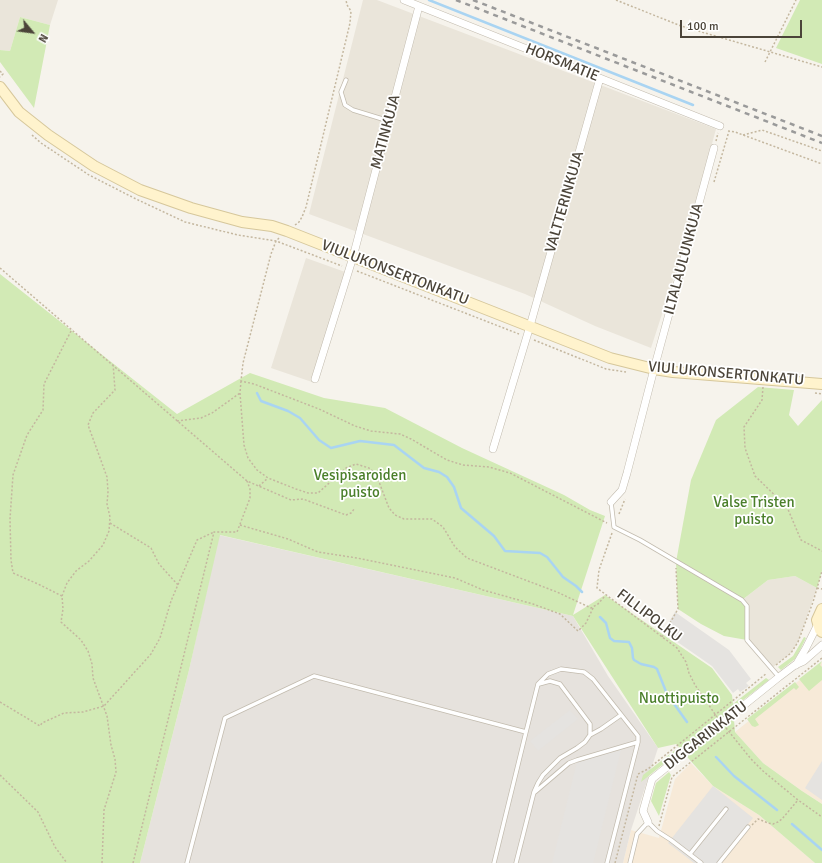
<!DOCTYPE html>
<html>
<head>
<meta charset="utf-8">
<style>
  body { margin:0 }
  #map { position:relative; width:822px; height:863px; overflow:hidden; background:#f6f3ec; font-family:Signika,sans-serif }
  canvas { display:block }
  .north { position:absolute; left:12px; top:12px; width:40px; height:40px; -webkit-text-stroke:3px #fff; paint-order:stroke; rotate:119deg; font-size:11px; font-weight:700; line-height:16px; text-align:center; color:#4b4439 }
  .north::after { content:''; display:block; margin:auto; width:14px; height:18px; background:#4b4439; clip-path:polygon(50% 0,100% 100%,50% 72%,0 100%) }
  .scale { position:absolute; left:680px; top:20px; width:122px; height:18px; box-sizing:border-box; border:2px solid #4b4439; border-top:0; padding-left:5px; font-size:12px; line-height:14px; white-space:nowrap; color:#4b4439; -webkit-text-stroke:3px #fff; paint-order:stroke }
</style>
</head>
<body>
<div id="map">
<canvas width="822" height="863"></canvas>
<div class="north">N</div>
<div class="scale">100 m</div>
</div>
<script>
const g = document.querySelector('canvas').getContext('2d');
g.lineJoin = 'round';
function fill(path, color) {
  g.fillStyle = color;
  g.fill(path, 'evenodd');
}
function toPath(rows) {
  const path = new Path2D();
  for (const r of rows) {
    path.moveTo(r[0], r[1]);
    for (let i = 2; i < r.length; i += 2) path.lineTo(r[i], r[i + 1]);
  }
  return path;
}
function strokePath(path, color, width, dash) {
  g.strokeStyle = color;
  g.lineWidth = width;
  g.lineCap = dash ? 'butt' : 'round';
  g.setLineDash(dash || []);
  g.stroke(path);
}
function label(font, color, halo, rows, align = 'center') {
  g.font = font + ' Signika,sans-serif';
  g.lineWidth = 3.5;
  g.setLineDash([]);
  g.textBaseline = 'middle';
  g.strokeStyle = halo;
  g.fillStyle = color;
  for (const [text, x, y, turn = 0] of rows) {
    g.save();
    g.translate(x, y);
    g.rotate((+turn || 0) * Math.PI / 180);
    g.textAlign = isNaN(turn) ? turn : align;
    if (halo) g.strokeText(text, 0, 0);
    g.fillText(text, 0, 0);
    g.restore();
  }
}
fill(toPath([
  [0,0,58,0,50,25,20,17,10,51,0,50],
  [363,0,377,0,716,129,685,243,651,348,595,326,525,294,309,214],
  [306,258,348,273,315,379,312,382,271,368],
  [795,576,817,588,798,642,791,653,772,668,747,640,742,600,768,580]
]), '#eae5da');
fill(toPath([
  [822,662,822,804,802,791,763,763,735,732],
  [691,763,713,786,759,815,815,863,623,863,631,830,659,838,675,779]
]), '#f7ead8');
fill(toPath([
  [219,535,573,616,608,676,658,748,631,830,623,863,140,863,189,670]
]), '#e6e2dd');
fill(toPath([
  [800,0,822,0,822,64,776,48],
  [20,17,50,25,34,108,0,62,0,50,10,51],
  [0,274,177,414,250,373,324,398,385,408,462,448,564,495,590,510,605,516,573,615,605,595,712,668,732,695,733,704,766,678,769,680,733,708,735,732,763,763,802,791,822,804,822,863,815,863,759,815,713,786,681,750,641,782,643,775,679,747,676,744,658,748,573,616,220,535,189,670,140,863,0,863],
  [758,387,794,390,789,415,798,426,822,400,822,571,817,588,795,576,768,580,742,600,747,606,747,640,724,636,701,624,678,609,676,562,691,480,716,420],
  [804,637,806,638,799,652,795,659,781,670,778,667,793,656],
  [822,661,820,665,822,667,822,680,809,691,799,679],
  [795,682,799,687,796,690,794,688,755,719,759,725,755,727,752,726,747,719],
  [669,772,671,775,659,816,651,801,656,783]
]), '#d2eab5');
fill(toPath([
  [675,612,729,650,751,679,746,683,749,686,740,692,738,689,733,693,712,666,663,632],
  [570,710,578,719,538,751,530,741],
  [621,750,593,863,552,863,577,762],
  [822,761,822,800,805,788],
  [713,786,753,818,717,863,694,863,668,843]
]), '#e5e3e0');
strokePath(toPath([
  [429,0,693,105],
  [257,393,261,401,288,411,300,418,319,440,331,448,360,441,394,445,424,468,439,472,447,477,454,487,461,508,494,536,505,551,540,553,547,557,563,577,576,586,582,592],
  [600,617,606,623,610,638,614,641,629,642,632,648,633,658,634,660,641,664,654,667,657,669,667,694,687,722],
  [716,757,734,776,777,810],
  [792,824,822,850]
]), '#a9d4f2', 2.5);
const lane = toPath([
  [346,80,341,92,345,105,353,110,389,121],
  [611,502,614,527,640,540,742,600,747,606,747,640,779,677],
  [526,732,538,684,548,674,561,669,584,672,593,679,638,736,638,742,607,863],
  [590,735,601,729,621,715],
  [535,792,569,763,577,760,638,742],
  [690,854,726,809],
  [187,863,225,718,314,676,526,732,494,863],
  [516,863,534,792,538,783,543,775,560,758,577,748,585,742,590,735,590,724,560,684,550,681,539,684],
  [630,863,637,834,648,822,657,831,671,840,701,863],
  [719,863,748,827]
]);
const street = toPath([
  [404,0,720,126],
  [315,379,353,257,419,6],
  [493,449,530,326,600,78],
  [611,502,622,490,627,473,654,369,714,148],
  [796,665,806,648,818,624],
  [648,822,643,811,652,779,779,677,795,665,804,661,822,645]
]);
const secondary = toPath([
  [0,87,19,112,48,135,94,166,140,190,191,208,242,222,272,226,287,231,610,358,654,369,673,372,822,384],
  [822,609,817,620,820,630,822,632]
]);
strokePath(lane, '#c2bbae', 5);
strokePath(street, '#c2bbae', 8);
strokePath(secondary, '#d6c79b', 12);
strokePath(toPath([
  [616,0,681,26,822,67],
  [765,62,796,0],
  [0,71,3,74,0,77],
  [728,131,735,132,822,164],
  [32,135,41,143,89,175,136,199,185,222,238,235,276,241,342,266],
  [743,135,762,130,822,151],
  [716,141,718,133],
  [714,182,729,131],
  [295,225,299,222,302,217,306,207,350,23,351,11,347,5,346,0],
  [279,238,276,241,271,254,243,363,241,381,254,384,319,409,355,426,371,431,400,434,411,439,447,460,463,465,489,467,510,473,607,523],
  [0,268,247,481,291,500,303,499,346,515,351,513,355,508],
  [357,271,519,334],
  [534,340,606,369,626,372],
  [241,381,240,393,244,445,248,458,257,470,268,478,296,489,308,493,318,493,346,468,356,464,369,468,376,474,389,508,395,515,404,519,432,519,443,527,455,547,467,558,557,592,591,608,598,604,605,596],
  [763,387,762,400,744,427,745,448,755,476,787,507,801,540,822,551],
  [815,393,822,394],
  [177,421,201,418,212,413,240,393],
  [259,486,268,478],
  [619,514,625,499],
  [110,523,151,548,159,564,178,585],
  [240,525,288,539,318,552,357,558,455,578,483,590,533,604,560,614,578,631,586,623,594,606],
  [612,533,599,570,597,588,677,648,686,662,689,673,695,685,717,717],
  [817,588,822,589],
  [62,596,38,584,13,573,11,560,10,519,13,475,27,435,43,410,44,384,72,329],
  [662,637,678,609,676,568],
  [776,665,791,653,798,642,813,602,822,571],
  [0,702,40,726,42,723,64,713,83,712,104,706,151,654,160,638,171,601,197,540,214,532],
  [726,728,751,759,763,771,798,800,822,817],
  [0,775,38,812,55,847,67,863],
  [752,825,758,819,768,823,773,824,778,822,782,819,798,800],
  [659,826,672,777,822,658],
  [102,863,104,810,116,772,115,759,111,745,107,716,93,678,92,664,88,651,81,640,61,622,63,609,62,596,67,583,76,571,89,561,103,545,109,531,110,517,107,504,108,492,107,477,88,425,93,413,115,390,113,363],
  [133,863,214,532,237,532,250,498,250,489,247,481],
  [615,863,638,774,648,769,767,673]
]), '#c4b79f', 1.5, [2, 2]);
strokePath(lane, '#fff', 3.5);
strokePath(street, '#fff', 7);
strokePath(secondary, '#fff3cd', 10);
strokePath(toPath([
  [456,0,822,143],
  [473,0,822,136]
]), '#9a9a9a', 2.5, [5, 5]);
label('15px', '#4b4439', '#fff', [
  ["HORSMATIE",562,63,22],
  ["MATINKUJA",386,132,-75],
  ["VALTTERINKUJA",565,202,-74],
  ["ILTALAULUNKUJA",684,259,-75],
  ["VIULUKONSERTONKATU",395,273,21],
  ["VIULUKONSERTONKATU",726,374,5],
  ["FILLIPOLKU",649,616,37],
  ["DIGGARINKATU",706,736,-38]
]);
label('15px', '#4a7f2a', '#fff', [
  ["Vesipisaroiden",360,476],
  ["puisto",360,493],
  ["Valse Tristen",754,503],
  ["puisto",754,520],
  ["Nuottipuisto",679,699]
]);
</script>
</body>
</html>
